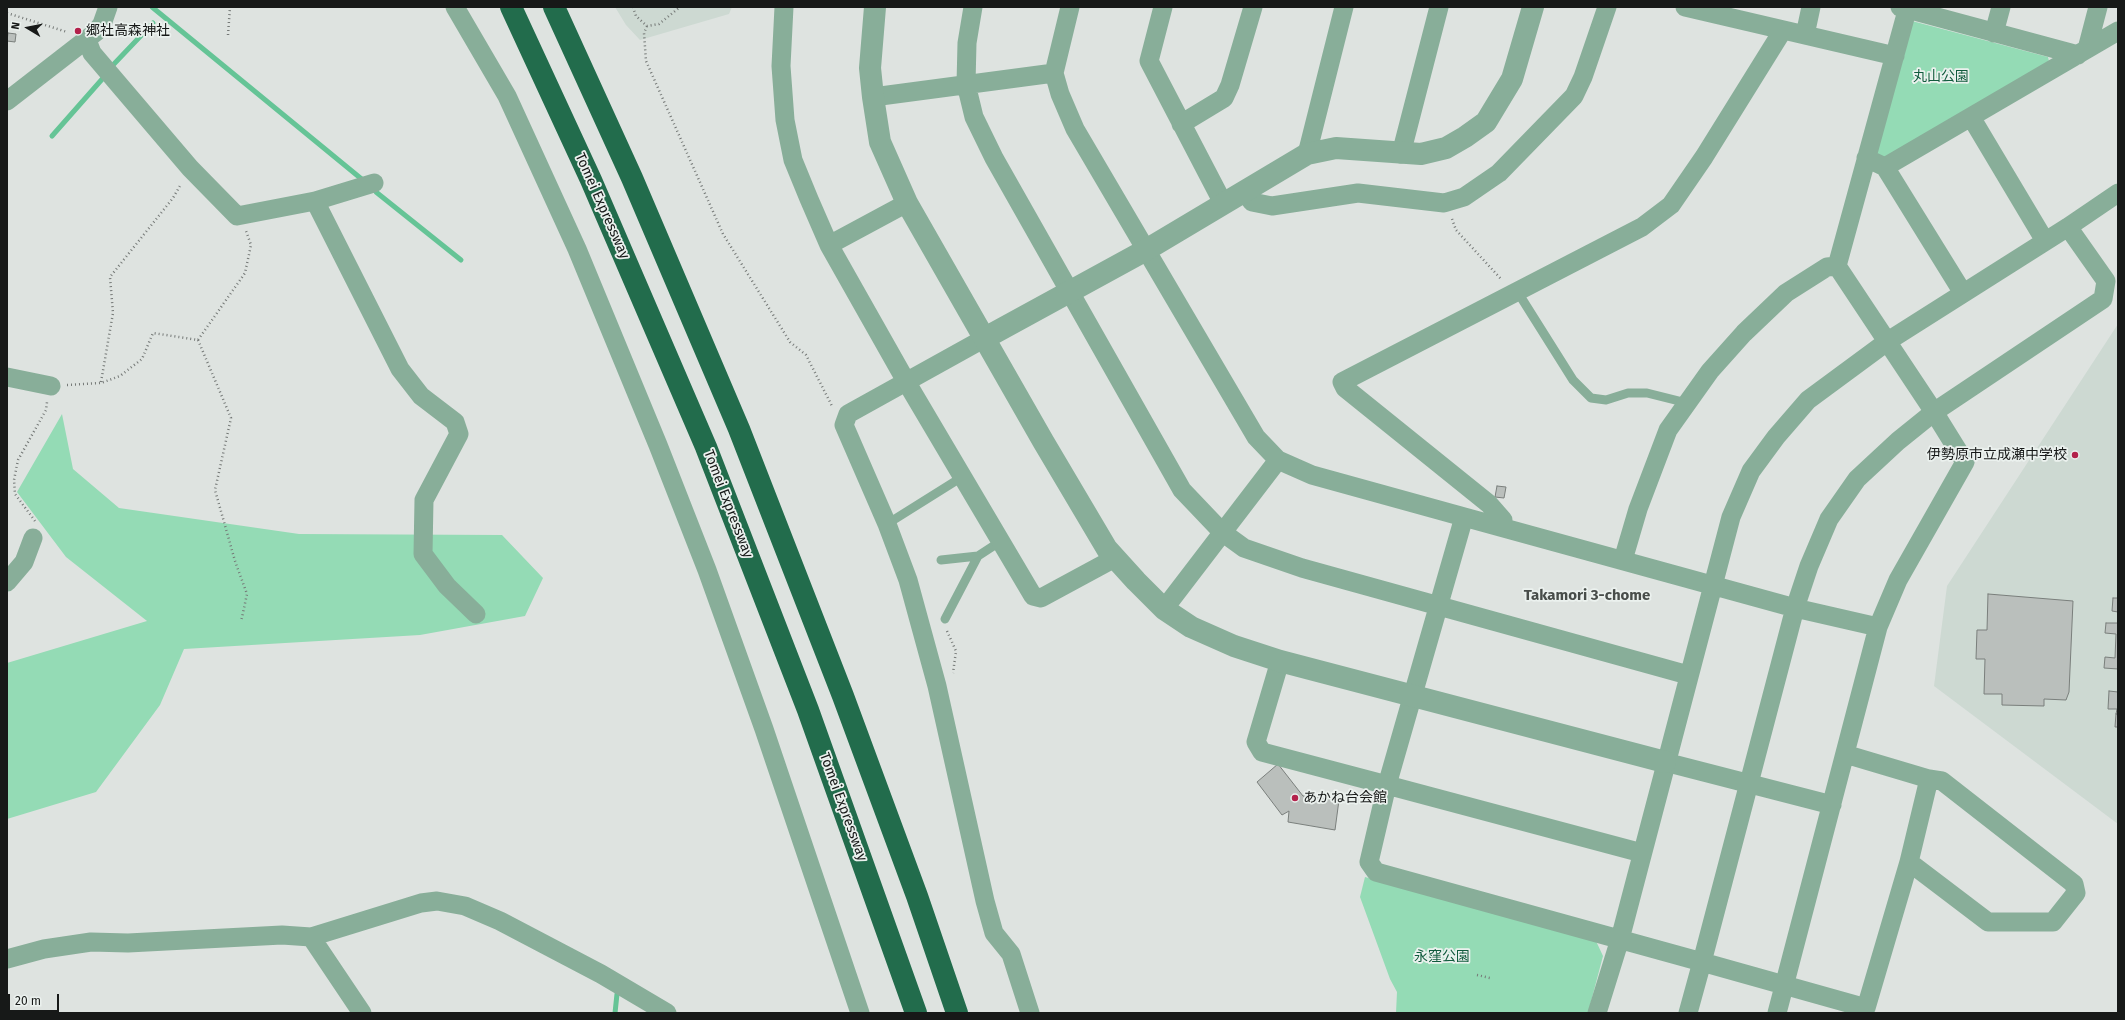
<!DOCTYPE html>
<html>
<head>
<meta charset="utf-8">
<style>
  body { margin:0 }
  #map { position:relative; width:2125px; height:1020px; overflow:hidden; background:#dee3e0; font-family:"Fira Sans",sans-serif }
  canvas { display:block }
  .frame { position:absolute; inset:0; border:8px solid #171918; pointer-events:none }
  .north { position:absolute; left:8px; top:8px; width:40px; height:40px; -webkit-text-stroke:3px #ebf1ee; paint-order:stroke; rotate:280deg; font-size:11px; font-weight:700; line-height:16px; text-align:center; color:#171918 }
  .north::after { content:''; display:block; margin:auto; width:14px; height:18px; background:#171918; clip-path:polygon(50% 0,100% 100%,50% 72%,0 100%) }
  .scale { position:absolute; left:8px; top:994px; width:51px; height:18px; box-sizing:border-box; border:2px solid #171918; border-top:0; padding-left:5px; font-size:12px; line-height:14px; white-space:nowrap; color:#171918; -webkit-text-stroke:3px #ebf1ee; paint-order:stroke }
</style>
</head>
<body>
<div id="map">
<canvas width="2125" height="1020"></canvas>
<div class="frame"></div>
<div class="north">N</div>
<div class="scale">20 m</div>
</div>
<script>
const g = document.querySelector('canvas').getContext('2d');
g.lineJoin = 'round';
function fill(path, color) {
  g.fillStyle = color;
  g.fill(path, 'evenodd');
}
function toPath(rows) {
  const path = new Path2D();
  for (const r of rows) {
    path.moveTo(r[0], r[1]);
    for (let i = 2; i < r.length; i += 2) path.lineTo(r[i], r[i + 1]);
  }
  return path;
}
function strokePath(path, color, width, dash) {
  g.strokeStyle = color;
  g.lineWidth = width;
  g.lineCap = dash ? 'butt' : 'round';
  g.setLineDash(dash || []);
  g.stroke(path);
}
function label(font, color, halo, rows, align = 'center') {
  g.font = font + ' "Fira Sans","Noto Sans JP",sans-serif';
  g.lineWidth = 3.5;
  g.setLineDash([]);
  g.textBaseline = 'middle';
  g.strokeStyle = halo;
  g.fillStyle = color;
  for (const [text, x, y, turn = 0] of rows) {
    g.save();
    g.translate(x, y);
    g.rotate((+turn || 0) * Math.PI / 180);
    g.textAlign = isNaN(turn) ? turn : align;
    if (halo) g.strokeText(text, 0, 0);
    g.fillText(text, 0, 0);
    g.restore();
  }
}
fill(toPath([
  [615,7,732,7,729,14,640,40,626,25],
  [2118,324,2118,824,1934,686,1947,586]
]), '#cdd9d2');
fill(toPath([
  [1912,21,2048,57,2050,66,1889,159,1879,156,1875,149],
  [62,414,73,469,119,508,299,534,502,535,543,578,525,616,420,635,184,649,160,705,96,792,7,819,7,663,147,621,66,557,17,492],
  [1365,877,1596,941,1603,956,1588,1013,1396,1013,1397,992,1390,979,1360,897]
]), '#94dbb5');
strokePath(toPath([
  [152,7,364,181],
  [113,65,153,23],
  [52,136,104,77],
  [376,192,461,260],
  [615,1013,617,994]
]), '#65c496', 5);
const building = toPath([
  [8,33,16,34,15,42,7,41,8,33],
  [1497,486,1506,487,1504,498,1495,497,1497,486],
  [1988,594,2073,601,2069,692,2066,700,2044,699,2044,706,2002,705,2002,694,1984,694,1985,659,1976,659,1977,630,1987,630,1988,594],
  [2113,598,2118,598,2118,612,2112,611,2113,598],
  [2106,623,2118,623,2118,669,2104,668,2105,657,2115,658,2116,634,2105,633,2106,623],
  [2109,691,2118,692,2118,714,2116,714,2117,709,2108,709,2109,691],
  [2116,714,2118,714,2118,727,2115,727,2116,714],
  [1278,764,1303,796,1339,800,1335,830,1288,822,1289,811,1282,815,1257,782,1278,764]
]);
fill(building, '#babfbc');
strokePath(building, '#7a7f7c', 1);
strokePath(toPath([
  [633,7,636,16,647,26,659,24,680,7],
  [7,13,67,32],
  [647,26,644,33,646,61,723,234,790,342,806,355,832,406],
  [228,35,230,7],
  [1452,219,1456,230,1501,279],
  [198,340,231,418,215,490,235,561,247,594,241,622],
  [101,382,113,313,110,277,173,198,181,184],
  [67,385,101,383,120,376,142,359,153,333,198,340,245,273,251,245,246,231],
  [35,521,15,494,14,480,18,460,46,410,47,402],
  [947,631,956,651,953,673],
  [1477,975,1490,978]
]), '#757977', 2.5, [1, 3]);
strokePath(toPath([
  [1517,291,1573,380,1591,398,1606,400,1628,393,1647,393,1687,403],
  [887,524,962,477],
  [941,560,978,556],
  [945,619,978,556,1001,541]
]), '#88ae99', 9);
strokePath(toPath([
  [455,7,507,96,577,249,658,445,707,570,764,729,860,1013],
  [784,7,781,66,785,120,793,160,809,199,829,245,907,383,1033,596,1041,598,1115,558],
  [973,7,967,43,966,84,974,117,994,158,1182,490,1222,532,1244,548,1302,568,1688,675],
  [1070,7,1054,73,1060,94,1075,129,1256,437,1278,460,1312,475,1464,517,1795,608,1878,627,1898,580,1965,462,1934,412,1837,266,1908,7],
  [1163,7,1149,61,1223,203],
  [1685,7,1895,56],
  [1900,7,2078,55],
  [1994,33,2001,7],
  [1805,35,1811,7],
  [87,40,92,53,190,168,237,216,315,201,374,183],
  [2087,49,2098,7],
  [873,97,1054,73],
  [7,101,96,32,102,24,108,7],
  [1971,117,2045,241],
  [1181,124,1224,98,1230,85,1253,7],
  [1307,154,1344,7],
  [1401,154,1439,7],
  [1866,158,1885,167,2118,31],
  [1885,167,1963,293],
  [1244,191,1252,202,1272,206,1358,193,1444,203,1464,197,1499,173,1574,96,1583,77,1607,7],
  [315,201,400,369,421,396,455,422,459,434,424,500,423,554,447,586,476,614],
  [829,245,907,203],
  [985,338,848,414,844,425,887,524,908,580,937,686,985,901,994,933,1011,954,1030,1013],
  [7,377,51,386],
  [1503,527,1503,520,1489,504,1345,388,1342,382,1642,227,1671,205,1704,157,1783,30],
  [1623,560,1638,509,1668,430,1710,371,1744,333,1786,293,1827,267,1837,266],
  [7,582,24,562,33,538],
  [1164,609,1278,460],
  [1280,661,1256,742,1262,752,1387,785,1464,517],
  [1845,754,1929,779],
  [1665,762,1832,805],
  [1642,853,1387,785,1369,862,1376,872,1702,962,1688,1013],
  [1909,862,1988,922,2053,922,2076,893,2074,884,1942,781,1929,779,1909,862,1866,1008,1702,962,1795,608,1809,566,1829,519,1857,479,1898,441,1934,412,2103,299,2106,281,2068,227],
  [311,937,362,1013],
  [7,959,44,949,91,942,128,943,282,935,311,937,421,903,437,901,465,906,500,921,601,974,667,1013],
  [1597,1013,1620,939,1731,517,1751,471,1776,437,1808,400,1888,341,2068,227,2118,193],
  [1777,1013,1878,627]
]), '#88ae99', 19);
strokePath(toPath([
  [875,7,870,68,873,97,880,142,907,203,1043,441,1107,549,1136,581,1164,609,1191,627,1234,646,1280,661,1665,762],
  [985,338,1146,250,1307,154,1336,148,1421,154,1446,148,1465,137,1486,122,1512,79,1533,7]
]), '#88ae99', 22);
strokePath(toPath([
  [511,7,591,180,706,447,808,710,916,1013],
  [554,7,632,178,739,429,843,696,917,896,957,1013]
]), '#226c4c', 22);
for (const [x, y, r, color] of [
  [78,31,4,"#b3214b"],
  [2075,455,4,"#b3214b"],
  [1295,798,4,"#b3214b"]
]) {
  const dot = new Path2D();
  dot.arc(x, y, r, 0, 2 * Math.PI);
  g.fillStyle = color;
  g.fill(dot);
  strokePath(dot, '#ebf1ee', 1.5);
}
label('14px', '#171918', '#ebf1ee', [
  ["郷社高森神社",86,31],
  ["伊勢原市立成瀬中学校",2067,455,"right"],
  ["あかね台会館",1303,798]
], 'left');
label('14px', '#115b3d', '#ebf1ee', [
  ["丸山公園",1941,77],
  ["永窪公園",1442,957]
]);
label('14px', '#171918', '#ebf1ee', [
  ["Tomei Expressway",602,206,66],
  ["Tomei Expressway",728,504,69],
  ["Tomei Expressway",843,807,70]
]);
label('bold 15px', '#484d4a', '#ebf1ee', [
  ["Takamori 3-chome",1587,596]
]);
</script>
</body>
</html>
